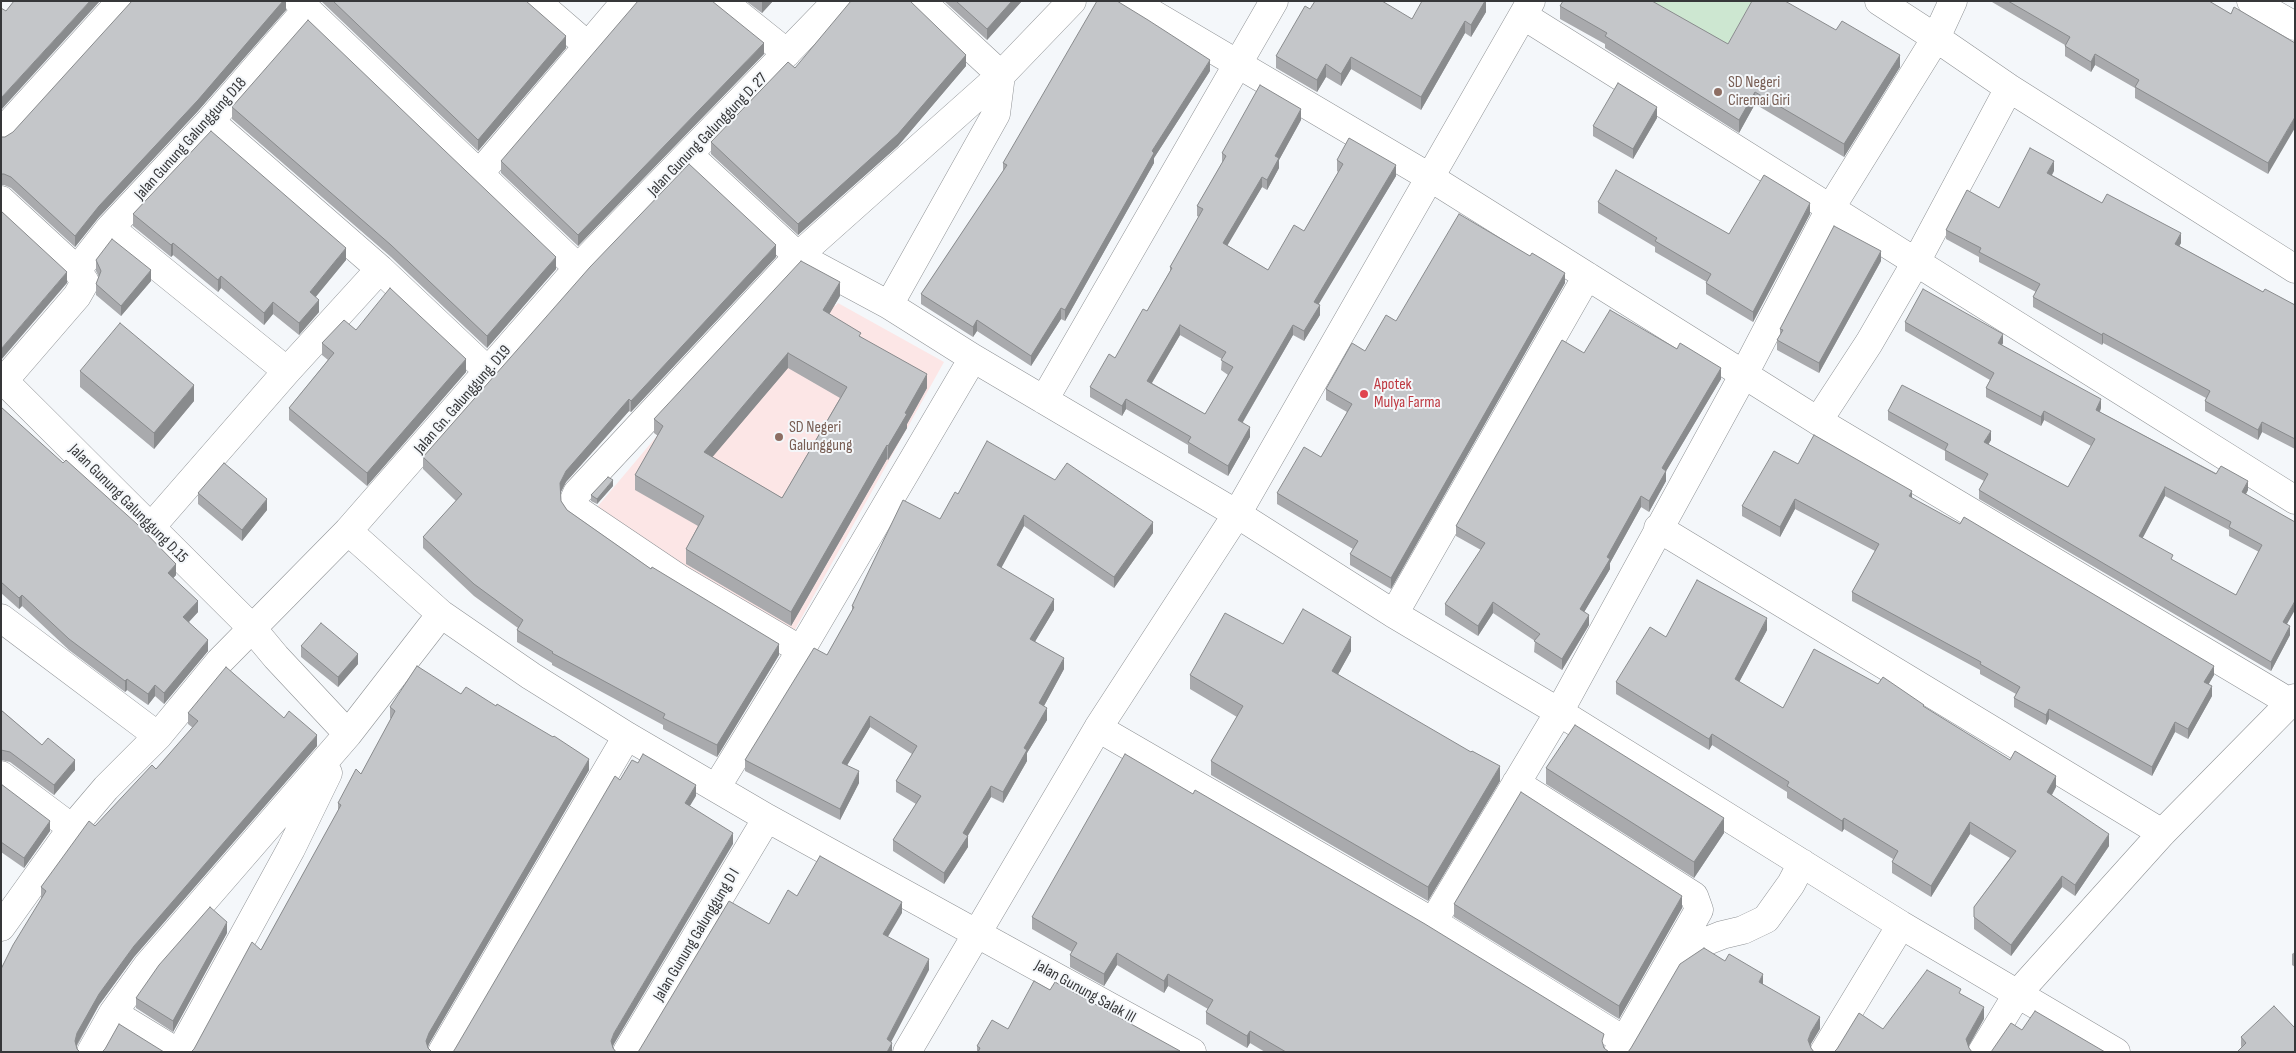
<!DOCTYPE html>
<html>
<head>
<meta charset="utf-8">
<style>
  body { margin:0 }
  #map { position:relative; width:2296px; height:1053px; overflow:hidden; background:#f4f7fa; font-family:"Sofia Sans Condensed",sans-serif }
  canvas { display:block }
  .frame { position:absolute; inset:0; border:2px solid #363739; pointer-events:none }
</style>
</head>
<body>
<div id="map">
<canvas width="2296" height="1053"></canvas>
<div class="frame"></div>
</div>
<script>
const g = document.querySelector('canvas').getContext('2d');
g.lineJoin = 'round';
function fill(path, color) {
  g.fillStyle = color;
  g.fill(path, 'evenodd');
}
function toPath(rows) {
  const path = new Path2D();
  for (const r of rows) {
    path.moveTo(r[0], r[1]);
    for (let i = 2; i < r.length; i += 2) path.lineTo(r[i], r[i + 1]);
  }
  return path;
}
function strokePath(path, color, width, dash) {
  g.strokeStyle = color;
  g.lineWidth = width;
  g.lineCap = dash ? 'butt' : 'round';
  g.setLineDash(dash || []);
  g.stroke(path);
}
function label(font, color, halo, rows, align = 'center') {
  g.font = font + ' "Sofia Sans Condensed",sans-serif';
  g.lineWidth = 4;
  g.setLineDash([]);
  g.textBaseline = 'middle';
  g.strokeStyle = halo;
  g.fillStyle = color;
  for (const [text, x, y, turn = 0] of rows) {
    g.save();
    g.translate(x, y);
    g.rotate((+turn || 0) * Math.PI / 180);
    g.textAlign = isNaN(turn) ? turn : align;
    if (halo) g.strokeText(text, 0, 0);
    g.fillText(text, 0, 0);
    g.restore();
  }
}
fill(toPath([
  [808,290,835,306,838,303,944,362,793,633,593,512,741,336]
]), '#fce6e6');
fill(toPath([
  [1645,1,1752,1,1724,51]
]), '#cde7d1');
const minor = toPath([
  [298,1,578,268],
  [536,1,587,45],
  [722,1,787,53],
  [921,1,1001,75],
  [1131,1,1431,178,1818,421,2291,703],
  [1879,1,1942,42,2009,88,2295,269],
  [2251,1,2295,26],
  [1524,16,2295,500],
  [210,121,380,269,488,371],
  [1,133,121,1],
  [689,155,798,256,889,305,973,358],
  [479,174,626,1],
  [1,200,77,270,85,282,77,296,1,384],
  [110,228,287,371],
  [77,270,110,228,210,121,307,9],
  [889,305,996,114,1001,75],
  [4,381,251,627,276,657,348,734],
  [1044,400,1274,1],
  [1818,421,1869,343,1916,262,2009,88],
  [151,527,287,371,380,269],
  [1658,528,2162,833],
  [348,531,441,614,531,676,627,736,767,818,1192,1052],
  [1394,614,1587,276],
  [1,618,158,736],
  [801,650,680,579,576,509,574,500,577,493,798,256,1001,75,1072,1],
  [1098,728,1433,922,1625,1041],
  [1,775,72,828],
  [1516,783,1694,896,1699,910,1618,1052],
  [716,788,801,650,973,358,1237,514,1394,614,1559,712,1901,925,2116,1052],
  [1433,922,1559,712,1744,374,1830,209,1936,38,1953,1],
  [1,927,72,828,106,788,158,736,220,661,348,531,578,268,837,1],
  [1672,962,1702,943,1722,935,1743,930,1766,919,1791,884,1802,863],
  [113,1013,177,1052],
  [91,1052,113,1013,147,966,348,734,441,614],
  [180,1052,291,849,328,773],
  [442,1052,627,736],
  [627,1052,767,818],
  [907,1052,1098,728,1237,514,1531,1],
  [1824,1052,1901,925],
  [1982,1052,2018,993,2162,833,2295,698]
]);
strokePath(minor, '#8f9295', 29);
strokePath(minor, '#fff', 28);
fill(toPath([
  [286,1,286,10,198,111,99,217,75,247,11,188,4,185,1,185,1,137,5,137],
  [321,1,526,1,566,48,478,151],
  [746,1,773,1,762,13],
  [944,1,1022,1,987,40],
  [1486,1,1486,12,1471,37,1465,33,1421,110,1351,69,1341,86,1326,77,1317,92,1276,68,1276,56,1310,9,1412,19],
  [1992,1,2209,1,2231,14,2295,43,2268,174,2135,98,2135,88,2095,65,2091,72,2065,56,2065,45,1992,2],
  [1560,6,1728,44,1900,67,1844,157,1755,104,1739,133,1605,48,1605,44,1560,19],
  [764,54,578,246,501,173,501,161],
  [966,66,898,146,798,235,711,154,711,142,795,68],
  [1210,71,1154,158,1154,163,1065,321,1061,319,1031,366,977,331,973,337,921,304,921,294,1003,171,1003,163],
  [232,107,556,269,487,348,391,257,232,119],
  [1657,118,1633,159,1593,136,1593,126],
  [1301,120,1279,160,1279,168,1267,190,1262,187,1227,245,1268,270,1304,231,1338,172,1337,171,1337,160,1396,176,1318,304,1320,315,1304,341,1293,335,1243,422,1250,437,1228,476,1188,453,1188,445,1126,409,1122,416,1090,397,1090,387,1115,358,1147,311,1170,271,1170,267,1199,217,1197,216,1197,206,1222,163,1222,153],
  [1180,335,1222,359,1221,370,1228,375,1205,414,1152,383],
  [2054,171,2052,175,2102,203,2181,243,2179,246,2263,292,2295,305,2295,449,2262,432,2258,440,2205,411,2205,401,2206,398,2103,343,2102,345,2033,307,2033,297,2036,292,1979,262,1979,257,1946,239,1946,230,1999,208],
  [1598,202,1729,234,1810,214,1753,322,1706,294,1706,283,1707,282,1655,252,1655,247,1598,213],
  [133,214,346,260,315,297,319,312,299,335,273,314,264,325,221,288,218,292,173,255,171,257,133,226],
  [776,257,631,412,629,411,566,482,560,493,561,501,567,510,651,569,779,655,717,757,663,729,663,725,552,665,552,663,517,642,517,630,518,628,474,596,423,548,423,537,456,501,423,469,423,457],
  [96,260,151,281,121,316,96,295,96,284,99,277,96,271],
  [1881,261,1819,373,1777,350,1777,340,1780,335,1780,329],
  [1565,283,1391,589,1350,565,1350,554,1353,549,1277,504,1277,493,1321,457,1347,412,1326,400,1326,389,1396,321],
  [840,296,829,314,861,337,927,388,907,424,907,428,888,460,887,459,791,626,686,564,686,549,698,526,635,490,635,475,658,436,654,433,654,419],
  [788,368,840,398,782,498,712,457],
  [1905,322,2003,343,2002,345,2101,408,2100,412,2248,490,2246,494,2290,635,2271,671,1979,499,1979,490,1984,481,1945,460,1945,451,1888,420,1888,411,1991,440,1988,444,2068,487,2091,446,2044,420,2041,426,1986,397,1986,388,1990,380,1905,331],
  [2165,496,2229,530,2229,536,2259,552,2236,595,2173,561,2142,538],
  [356,330,466,372,367,486,289,420,289,408,328,360,322,355,322,343],
  [1584,353,1721,379,1666,471,1666,481,1649,512,1641,507,1610,563,1610,569,1584,612,1589,625,1562,670,1534,652,1535,641,1493,613,1478,636,1445,615,1445,604,1481,550,1456,536,1456,526],
  [80,371,194,401,154,449,80,387],
  [1,407,176,575,173,578,198,612,189,622,208,651,164,704,155,696,148,705,127,690,125,692,69,650,22,606,19,609,1,593],
  [1798,464,1912,498,2214,675,2208,685,2212,696,2188,739,2175,732,2152,776,2049,719,2046,725,2014,707,2014,698,2016,694,1980,674,1980,670,1852,601,1852,592,1875,551,1795,509,1780,537,1742,516,1742,506],
  [1055,480,1153,533,1114,588,1024,526,1001,567,1054,610,1035,641,1064,669,1044,706,1047,720,1027,753,1027,761,1003,803,991,797,967,836,968,847,944,884,893,851,893,840,916,804,896,792,896,781,912,754,870,727,847,765,859,783,840,820,745,771,745,760,827,655,852,611,852,606,940,519,958,494],
  [613,486,597,504,591,501,591,495],
  [198,493,267,510,242,541,198,504],
  [1767,630,1739,682,1783,708,1878,684,1924,707,2010,760,2056,787,2052,795,2109,846,2075,896,2062,887,2011,956,1974,929,1974,907,2010,858,1970,834,1931,897,1892,873,1892,862,1893,859,1844,829,1842,832,1787,798,1787,792,1712,745,1709,750,1616,694,1616,682,1666,637],
  [1283,644,1351,651,1338,674,1500,781,1428,901,1211,775,1211,761,1237,717,1190,689,1190,675],
  [301,646,358,664,338,687,301,657],
  [461,694,589,770,429,1044,428,1048,194,1049,261,950,338,811,338,803,361,774,391,719,390,718,390,707],
  [1,710,42,745,75,770,54,795,10,762,1,760],
  [188,713,317,746,134,957,99,1005,77,1046,1,1052,42,898,41,898,41,887,95,826,156,769,193,728,188,724],
  [1546,768,1724,833,1694,878,1546,784],
  [1,784,50,831,24,868,1,852],
  [1454,904,1682,908,1619,1019,1454,917],
  [1032,917,1604,1046,1604,1048,1609,1052,1265,1052,1250,1043,1247,1048,1206,1024,1206,1012,1208,1009,1168,986,1164,993,1117,965,1104,986,1070,967,1070,955,1072,952,1032,929],
  [227,933,173,1032,136,1008,136,998],
  [2295,952,2295,967,2292,965,2292,954],
  [1050,990,1180,1052,977,1052,977,1046,1008,1029],
  [2295,1028,2241,1047,2241,1037]
]), '#a9aaad');
fill(toPath([
  [90,1,100,1,1,110,1,98],
  [283,1,286,1,286,10,198,111,99,217,75,247,75,236,99,206],
  [763,1,773,1,762,13,762,2],
  [1012,1,1022,1,987,40,987,29],
  [1485,1,1486,1,1486,12,1471,37,1471,25],
  [1465,21,1465,33,1421,110,1421,97],
  [566,36,566,48,478,151,478,140],
  [764,43,764,54,578,246,578,235],
  [2095,54,2095,65,2091,72,2091,62],
  [966,55,966,66,898,146,798,235,798,224],
  [1900,55,1900,67,1844,157,1844,144],
  [1351,57,1351,69,1341,86,1341,74],
  [1210,60,1210,71,1154,158,1154,163,1065,321,1065,310,1152,151],
  [1326,64,1326,77,1317,92,1317,80],
  [1755,92,1755,104,1739,133,1739,120],
  [1657,107,1657,118,1633,159,1633,149],
  [1301,109,1301,120,1279,160,1279,168,1267,190,1267,180,1275,156],
  [2295,117,2295,128,2268,174,2268,163],
  [2054,161,2054,171,2047,183,2047,173],
  [1396,165,1396,176,1314,312,1314,302],
  [1262,177,1262,187,1223,253,1223,243],
  [1810,203,1810,214,1753,322,1753,312],
  [2181,233,2181,243,2175,254,2175,244],
  [173,243,173,255,171,257,171,245],
  [776,245,776,257,631,412,631,401],
  [346,248,346,260,310,304,310,292],
  [1881,251,1881,261,1819,373,1819,363],
  [556,257,556,269,487,348,487,336],
  [151,270,151,281,121,316,121,306],
  [67,272,67,283,1,360,1,349],
  [1565,273,1565,283,1391,589,1391,578],
  [221,276,221,288,218,292,218,280],
  [840,282,840,296,823,325,823,310],
  [319,300,319,312,299,335,299,323],
  [273,302,273,314,264,325,264,313],
  [1320,305,1320,315,1304,341,1304,331],
  [1061,308,1061,319,1031,366,1031,356],
  [977,320,977,331,973,337,973,327],
  [1180,325,1180,335,1147,391,1147,381],
  [1293,325,1293,335,1238,430,1238,420],
  [2103,333,2103,343,2102,345,2102,335],
  [2003,334,2003,343,1998,352,1998,343],
  [788,353,788,368,704,467,704,452],
  [466,359,466,372,367,486,367,473],
  [1721,368,1721,379,1662,478,1662,468],
  [927,374,927,388,907,424,907,428,888,460,888,446,905,413],
  [194,385,194,401,154,449,154,433],
  [629,399,629,411,566,482,560,494,560,483,566,471],
  [1126,399,1126,409,1122,416,1122,406],
  [2101,399,2101,408,2096,419,2096,410],
  [2044,411,2044,420,2041,426,2041,417],
  [2262,422,2262,432,2258,440,2258,430],
  [1250,427,1250,437,1228,476,1228,466],
  [1991,431,1991,440,1984,452,1984,442],
  [887,445,887,459,791,626,791,612],
  [1666,471,1666,481,1649,512,1649,501],
  [613,480,613,486,597,504,597,499],
  [2248,481,2248,490,2242,501,2242,492],
  [2165,487,2165,496,2139,545,2139,536],
  [1912,491,1912,500,1909,496],
  [1641,496,1641,507,1610,563,1610,569,1580,619,1580,609,1607,557],
  [267,499,267,510,242,541,242,530],
  [1795,499,1795,509,1780,537,1780,527],
  [1024,515,1024,526,997,576,997,565],
  [1153,522,1153,533,1114,588,1114,577],
  [176,564,176,575,168,584,168,573],
  [22,595,22,606,19,609,19,598],
  [1054,599,1054,610,1030,650,1030,639],
  [198,601,198,612,183,628,183,617],
  [2295,601,2295,610,2283,631,2283,622],
  [1493,602,1493,613,1478,636,1478,626],
  [1589,615,1589,625,1562,670,1562,659],
  [1767,618,1767,630,1735,690,1735,679],
  [2290,626,2290,635,2271,671,2271,662],
  [1351,637,1351,651,1332,685,1332,671],
  [208,640,208,651,164,704,164,693],
  [779,644,779,655,717,757,717,745],
  [358,654,358,664,338,687,338,677],
  [1064,658,1064,669,1039,715,1039,703],
  [2214,666,2214,675,2204,692,2204,682],
  [127,679,127,690,125,692,125,681],
  [155,685,155,696,148,705,148,694],
  [2212,686,2212,696,2188,739,2188,729],
  [1047,708,1047,720,1027,753,1027,761,1003,803,1003,792,1024,748],
  [2049,709,2049,719,2046,725,2046,715],
  [870,716,870,727,842,774,842,763],
  [2175,722,2175,732,2152,776,2152,767],
  [1712,734,1712,745,1709,750,1709,739],
  [317,735,317,746,134,957,99,1005,77,1044,75,1052,75,1041,77,1033,99,994,134,946],
  [589,759,589,770,429,1044,426,1051,426,1041,429,1033],
  [75,760,75,770,54,795,54,785],
  [1500,766,1500,781,1428,901,1428,887],
  [859,771,859,783,840,820,840,809],
  [2056,776,2056,787,2047,803,2047,792],
  [696,785,696,796,685,814,685,803],
  [991,786,991,797,963,844,963,833],
  [1724,818,1724,833,1694,878,1694,862],
  [1844,818,1844,829,1842,832,1842,821],
  [50,821,50,831,24,868,24,858],
  [1970,822,1970,834,1931,897,1931,886],
  [733,833,733,844,614,1044,611,1052,611,1041,614,1033],
  [2109,834,2109,846,2075,896,2075,885],
  [968,836,968,847,944,884,944,873],
  [2062,876,2062,887,2011,956,2011,945],
  [1682,896,1682,908,1619,1019,1619,1006],
  [902,902,902,913,883,945,883,934],
  [227,922,227,933,173,1032,173,1021],
  [1117,953,1117,965,1104,986,1104,974],
  [929,959,929,970,887,1050,887,1039],
  [1168,974,1168,986,1164,993,1164,981],
  [1763,974,1763,986,1759,982],
  [1984,1007,1984,1019,1966,1051,1966,1039],
  [1820,1017,1820,1029,1811,1044,1809,1052,1808,1040,1811,1032],
  [1250,1031,1250,1043,1247,1048,1247,1036],
  [892,1043,892,1052,887,1052]
]), '#898b8d');
const building = toPath([
  [14,1,90,1,1,98,1,8,6,11,14,1],
  [132,1,283,1,198,100,99,206,75,236,11,177,4,174,1,174,1,137,5,137,13,132,132,1],
  [333,1,526,1,566,36,478,140,333,1],
  [638,1,712,1,764,43,578,235,501,161,638,1],
  [851,1,910,1,966,55,898,134,798,224,711,142,788,62,795,68,851,1],
  [956,1,1012,1,987,29,956,1],
  [1097,1,1117,1,1148,20,1210,60,1152,151,1154,153,1065,310,1061,308,1031,356,977,320,973,327,921,294,1007,165,1003,163,1097,1],
  [1315,1,1382,1,1412,19,1422,1,1485,1,1471,25,1465,21,1421,97,1351,57,1341,74,1326,64,1317,80,1276,56,1305,6,1310,9,1315,1],
  [1563,1,1652,1,1728,44,1752,1,1785,1,1836,30,1842,21,1900,55,1844,144,1755,92,1739,120,1605,36,1607,33,1560,6,1563,1],
  [2008,1,2209,1,2231,14,2234,7,2295,43,2295,117,2268,163,2135,87,2139,80,2095,54,2091,62,2065,46,2070,37,2008,1],
  [308,20,556,257,487,336,391,245,232,107,308,20],
  [1618,83,1657,107,1633,149,1593,126,1618,83],
  [1260,85,1301,109,1275,156,1279,158,1267,180,1262,177,1223,243,1268,270,1294,225,1304,231,1343,164,1337,160,1349,138,1396,165,1314,302,1320,305,1304,331,1293,325,1238,420,1250,427,1228,466,1188,442,1191,437,1126,399,1122,406,1090,387,1109,354,1115,358,1143,309,1147,311,1172,268,1170,267,1203,209,1197,206,1226,156,1222,153,1260,85],
  [1180,325,1226,352,1221,360,1233,367,1205,414,1147,381,1180,325],
  [211,131,346,248,310,292,319,300,299,323,273,302,264,313,221,276,218,280,173,243,171,245,133,214,211,131],
  [2030,148,2054,161,2047,173,2102,203,2107,194,2181,233,2175,244,2263,292,2265,289,2295,305,2295,439,2262,422,2258,430,2205,401,2210,391,2103,333,2102,335,2033,297,2040,284,1979,252,1981,248,1946,230,1967,190,1999,208,2030,148],
  [689,164,776,245,631,401,629,399,566,471,560,483,561,501,567,510,651,569,652,567,779,644,717,745,663,718,665,714,552,653,553,652,517,630,523,620,474,584,423,537,462,494,423,457,590,267,689,164],
  [1616,170,1729,234,1764,175,1810,203,1753,312,1706,283,1711,274,1655,241,1657,238,1598,202,1616,170],
  [1,211,67,272,1,349,1,211],
  [1459,214,1530,256,1532,253,1565,273,1391,578,1350,554,1358,541,1277,493,1304,447,1321,457,1352,404,1326,389,1352,343,1365,351,1386,315,1396,321,1459,214],
  [1834,226,1881,251,1819,363,1777,340,1783,330,1780,329,1834,226],
  [112,239,151,270,121,306,96,284,101,271,96,260,112,239],
  [801,261,840,282,823,310,861,333,859,336,927,374,905,413,907,414,888,446,887,445,791,612,686,549,704,516,635,475,663,426,654,419,801,261],
  [788,353,847,387,782,498,704,452,788,353],
  [390,288,466,359,367,473,289,408,334,353,322,343,344,320,356,330,390,288],
  [1923,289,2003,334,1998,343,2101,399,2096,410,2216,474,2221,466,2248,481,2242,492,2295,522,2295,601,2283,622,2290,626,2271,662,1979,490,1988,474,1945,450,1948,444,1888,411,1902,385,1991,431,1984,442,2068,487,2095,439,2044,411,2041,417,1986,388,1994,373,1905,322,1923,289],
  [2165,487,2231,522,2229,527,2262,545,2236,595,2171,559,2173,555,2139,536,2165,487],
  [1610,310,1677,349,1680,343,1721,368,1662,468,1666,471,1649,501,1641,496,1607,557,1610,559,1580,609,1589,615,1562,659,1534,641,1540,634,1493,602,1478,626,1445,604,1485,543,1456,526,1562,340,1584,353,1610,310],
  [120,323,194,385,154,433,80,371,120,323],
  [1,407,63,463,66,460,137,524,176,564,168,573,198,601,183,617,208,640,164,693,155,685,148,694,127,679,125,681,69,639,22,595,19,598,1,582,1,407],
  [1814,435,1912,491,1909,496,1960,524,1964,517,2214,666,2204,682,2212,686,2188,729,2175,722,2152,767,2049,709,2046,715,2014,698,2020,687,1980,664,1981,662,1852,592,1879,544,1795,499,1780,527,1742,506,1774,451,1798,464,1814,435],
  [987,441,1055,480,1067,463,1153,522,1114,577,1024,515,997,565,1054,599,1030,639,1064,658,1039,703,1047,708,1024,748,1027,750,1003,792,991,786,963,833,968,836,944,873,893,840,921,796,896,781,917,746,870,716,842,763,859,771,840,809,745,760,814,648,827,655,854,607,852,606,903,500,940,519,955,492,958,494,987,441],
  [224,463,267,499,242,530,198,493,224,463],
  [608,477,613,480,597,499,591,495,608,477],
  [1697,580,1767,618,1735,679,1783,708,1814,649,1878,684,1883,677,1924,705,1923,706,2010,760,2015,751,2056,776,2047,792,2109,834,2075,885,2062,876,2011,945,1974,917,1974,907,2016,851,1970,822,1931,886,1892,862,1898,851,1844,818,1842,821,1787,786,1789,782,1712,734,1709,739,1616,682,1650,627,1666,637,1697,580],
  [1303,609,1351,637,1332,671,1471,752,1472,751,1500,766,1428,887,1211,761,1243,706,1190,675,1225,613,1283,644,1303,609],
  [321,623,358,654,338,677,301,646,321,623],
  [417,666,461,694,466,687,496,706,497,704,553,737,554,736,589,759,429,1033,426,1041,428,1048,432,1052,191,1052,194,1049,252,942,261,950,341,805,338,803,356,769,361,774,395,711,390,707,417,666],
  [226,667,284,718,289,711,317,735,134,946,99,994,77,1033,75,1041,77,1049,80,1052,1,1052,1,969,13,945,46,891,41,887,89,821,95,826,152,765,156,769,198,721,188,713,226,667],
  [1,710,42,745,48,738,75,760,54,785,10,752,1,750,1,710],
  [1575,725,1724,818,1694,862,1546,768,1575,725],
  [643,754,696,785,685,803,733,833,614,1033,611,1041,613,1048,616,1052,453,1052,455,1049,615,776,620,780,632,760,638,763,643,754],
  [1125,754,1193,794,1195,790,1425,924,1604,1034,1602,1041,1604,1048,1609,1052,1286,1052,1250,1031,1247,1036,1206,1012,1213,1000,1168,974,1164,981,1117,953,1104,974,1070,955,1077,943,1032,917,1125,754],
  [1,784,50,821,24,858,1,842,1,784],
  [1521,792,1682,896,1619,1006,1454,904,1521,792],
  [820,856,902,902,883,934,929,959,887,1039,892,1043,887,1052,638,1052,640,1049,729,901,769,924,788,890,797,896,820,856],
  [210,907,227,922,173,1021,136,998,159,965,210,907],
  [1704,948,1725,961,1729,954,1763,974,1759,982,1820,1017,1811,1032,1808,1040,1811,1048,1814,1052,1628,1052,1631,1048,1680,964,1704,948],
  [1927,970,1961,989,1959,993,1984,1007,1966,1039,1969,1048,1972,1052,1834,1052,1837,1049,1859,1013,1883,1029,1927,970],
  [1034,981,1050,990,1055,982,1180,1051,978,1052,980,1048,977,1046,992,1020,1008,1029,1034,981],
  [2274,1006,2295,1028,2295,1052,2237,1052,2246,1043,2241,1037,2274,1006],
  [2035,1011,2105,1052,1991,1052,2011,1023,2022,1030,2035,1011],
  [119,1024,164,1052,102,1052,105,1049,119,1024]
]);
fill(building, '#c4c6c9');
strokePath(building, '#898b8d', 1);
for (const [x, y, r, color] of [
  [1718,92,5,"#8d6e63"],
  [1364,394,5,"#e0444e"],
  [779,437,5,"#8d6e63"]
]) {
  const dot = new Path2D();
  dot.arc(x, y, r, 0, 2 * Math.PI);
  g.fillStyle = color;
  g.fill(dot);
  strokePath(dot, '#f4f7fa', 2);
}
label('16px', '#785e54', '#f4f7fa', [
  ["SD Negeri",1728,83],
  ["Ciremai Giri",1728,101],
  ["SD Negeri",789,428],
  ["Galunggung",789,446]
], 'left');
label('16px', '#363739', '#f4f7fa', [
  ["Jalan Gunung Galunggung D. 27",708,135,-46],
  ["Jalan Gunung Galunggung D18",191,139,-48],
  ["Jalan Gn. Galunggung. D19",463,400,-49],
  ["Jalan Gunung Galunggung D.15",128,504,45],
  ["Jalan Gunung Galunggung D I",697,935,-59],
  ["Jalan Gunung Salak III",1085,992,29]
]);
label('16px', '#be3a42', '#f4f7fa', [
  ["Apotek",1374,385],
  ["Mulya Farma",1374,403]
], 'left');
</script>
</body>
</html>
